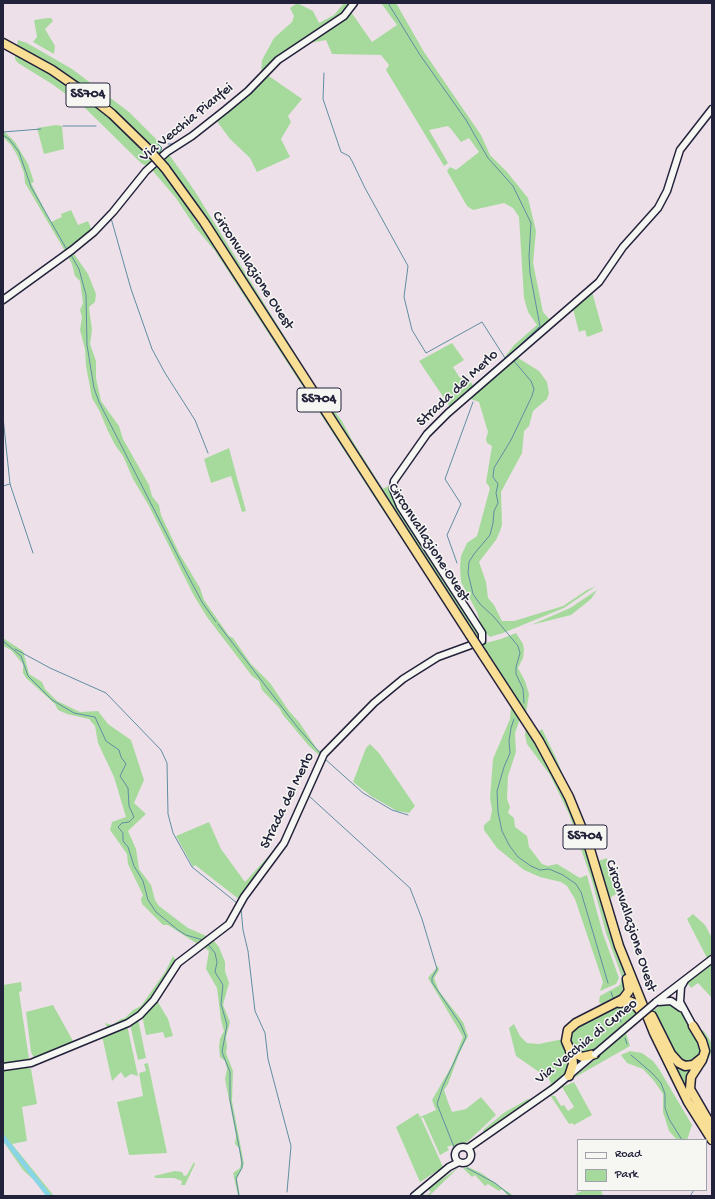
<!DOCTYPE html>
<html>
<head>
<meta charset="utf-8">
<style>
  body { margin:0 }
  #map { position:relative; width:715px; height:1199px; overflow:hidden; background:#eee0e8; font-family:"Gochi Hand",sans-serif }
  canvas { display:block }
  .frame { position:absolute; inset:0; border:4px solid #22223b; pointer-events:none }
  .legend { position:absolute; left:577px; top:1139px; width:130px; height:52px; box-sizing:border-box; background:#f6f6f2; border:1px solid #a1a1a9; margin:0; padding:5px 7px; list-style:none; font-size:12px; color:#22223b }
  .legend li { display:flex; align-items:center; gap:8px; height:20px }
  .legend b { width:20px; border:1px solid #a1a1a9 }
</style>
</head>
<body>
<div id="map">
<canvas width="715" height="1199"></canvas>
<div class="frame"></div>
<ul class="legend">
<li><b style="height:5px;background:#f6f6f2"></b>Road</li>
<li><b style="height:11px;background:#a6da9d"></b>Park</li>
</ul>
</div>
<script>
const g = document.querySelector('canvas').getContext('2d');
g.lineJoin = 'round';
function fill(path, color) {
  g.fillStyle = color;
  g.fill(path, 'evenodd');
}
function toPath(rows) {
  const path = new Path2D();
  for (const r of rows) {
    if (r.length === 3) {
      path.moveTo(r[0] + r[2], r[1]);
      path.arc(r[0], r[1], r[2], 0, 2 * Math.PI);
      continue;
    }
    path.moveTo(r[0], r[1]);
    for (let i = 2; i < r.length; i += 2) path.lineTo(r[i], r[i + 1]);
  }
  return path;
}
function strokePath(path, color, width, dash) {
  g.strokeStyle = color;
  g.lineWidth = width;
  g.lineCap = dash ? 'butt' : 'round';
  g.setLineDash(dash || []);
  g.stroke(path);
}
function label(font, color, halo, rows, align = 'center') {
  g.font = font + ' "Gochi Hand",sans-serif';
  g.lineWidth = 3;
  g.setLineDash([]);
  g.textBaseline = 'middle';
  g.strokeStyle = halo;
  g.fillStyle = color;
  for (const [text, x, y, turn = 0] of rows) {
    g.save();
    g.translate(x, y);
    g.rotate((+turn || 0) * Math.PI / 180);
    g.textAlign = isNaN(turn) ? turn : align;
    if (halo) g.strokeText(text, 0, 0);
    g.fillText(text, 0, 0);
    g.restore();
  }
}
fill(toPath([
  [297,3,313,11,319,23,334,15,344,3,352,3,344,14,261,74,262,60,274,38,292,22,294,16,290,8],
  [381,3,396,3,424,52,481,135,490,155,507,172,528,198,536,231,533,263,543,312,551,321,507,358,504,358,514,345,537,325,528,312,524,298,519,217,513,208,504,203,473,210,467,206,447,171,450,167,456,170,479,152,469,138,461,142,451,129,448,126,429,130,448,163,444,166,386,70,389,65,381,55,332,54,326,40,309,43,341,22,351,12,372,42,397,25],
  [48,18,51,18,53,21,45,29,55,46,54,54,33,42,37,37,34,20],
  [18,40,27,43,72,69,129,112,157,140,162,148,161,154,159,156,50,65,17,46],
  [15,53,57,77,97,106,117,124,153,161,148,166,142,164,85,108,52,84,18,63,15,59],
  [266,74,302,99,288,116,291,122,281,139,290,157,257,172,250,158,230,139,216,120],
  [56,125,62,126,64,149,44,154,37,128],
  [3,130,15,142,28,164,34,182,31,183,51,222,62,217,61,214,71,210,78,225,88,221,92,231,66,253,25,183,24,173,17,155,11,145,3,137],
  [168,153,194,190,314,384,342,421,352,440,383,489,390,485,392,496,397,507,479,634,479,640,349,440,341,424,328,408,197,206,162,159],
  [156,164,186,202,195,220,213,243,472,643,470,643,378,503,215,251,195,227,176,198,151,169],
  [72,251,88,274,96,294,95,302,89,307,92,330,90,344,96,361,96,378,101,401,119,426,123,439,149,485,152,496,159,505,161,515,179,553,200,588,204,600,229,636,233,638,251,664,270,683,289,711,299,722,317,749,323,753,320,756,309,746,283,715,280,709,262,690,259,681,252,676,207,617,194,596,149,506,133,479,123,456,115,445,107,429,100,412,92,398,86,366,85,349,80,330,82,317,80,310,83,303,80,281,75,276,72,264,67,255],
  [592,292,603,331,587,337,585,330,579,332,573,309],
  [452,343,464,360,453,367,460,378,466,375,474,387,450,407,419,361],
  [515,356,539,371,547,382,549,393,547,399,533,411,529,426,524,431,522,453,501,492,502,525,500,531,496,540,479,562,486,582,488,598,494,605,502,621,514,621,563,606,587,590,596,586,564,608,503,633,490,637,482,629,477,612,461,582,460,567,461,556,467,543,477,536,490,488,486,482,492,446,487,443,486,439,488,432,479,402,468,398],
  [229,448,246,511,242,512,231,476,211,483,204,459],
  [597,590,591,599,571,615,531,625,570,608],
  [516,633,523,644,524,650,523,658,518,668,525,681,529,694,526,713,482,644,501,639],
  [3,638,23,651,29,674,42,682,45,689,57,701,80,712,98,711,108,724,131,740,144,780,134,803,146,814,128,831,136,849,139,869,151,885,155,900,159,906,188,928,211,938,199,945,168,925,163,925,142,904,141,899,143,895,128,864,127,854,110,830,112,822,126,817,114,777,98,743,95,726,89,719,67,714,58,710,55,704,26,678,23,673,23,664,11,650,3,646],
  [511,706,520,719,515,733,516,752,508,776,507,799,510,807,508,813,514,818,515,827,527,836,529,847,542,864,548,866,557,864,580,878,587,875,603,934,619,978,616,984,600,991,603,982,575,899,567,886,561,882,540,877,524,870,497,848,484,830,484,825,490,820,492,810,490,798,493,759,510,719],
  [526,728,563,793,586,848,627,984,623,996,603,1005,599,1002,600,996,620,985,622,977,606,933,592,881,569,814,550,775,527,744,525,735],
  [542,729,557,760,568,788,538,732],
  [370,744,379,753,415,806,409,813,397,811,371,796,353,782,366,748],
  [209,822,221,849,245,882,274,850,277,851,240,900,195,865,193,867,176,836],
  [607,858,609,870,620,891,610,898,598,861],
  [693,914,705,925,712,938,712,957,708,960,687,919],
  [213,940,219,947,225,962,225,971,229,983,223,1005,230,1022,226,1037,227,1047,226,1053,233,1071,232,1101,244,1164,237,1179,240,1196,238,1196,233,1173,240,1168,241,1163,239,1148,235,1144,236,1136,225,1079,227,1069,225,1061,220,1057,219,1047,220,1039,224,1031,221,1020,217,988,206,969,209,951,202,946],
  [173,956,177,962,153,999,135,1018,108,1030,105,1023,112,1025,121,1019,125,1018,133,1010,141,1006,165,972],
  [712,961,712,997,711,997,698,983,691,988,687,982],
  [438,966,439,970,434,978,439,991,463,1022,468,1036,459,1054,448,1084,444,1090,448,1102,452,1112,466,1109,481,1097,496,1115,464,1145,453,1149,452,1145,447,1147,449,1150,440,1155,423,1117,421,1118,443,1167,420,1182,396,1127,418,1113,420,1117,436,1110,432,1100,451,1067,463,1037,428,978],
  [21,982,22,991,19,992,29,1059,25,1059,26,1062,3,1064,3,985],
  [156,999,168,1019,173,1036,165,1038,163,1032,146,1035,142,1015],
  [632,1004,638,1012,593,1051,584,1054,571,1047,569,1034,577,1026,619,1006],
  [662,1004,671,1004,680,1011,699,1043,701,1053,698,1059,685,1064,673,1052,653,1011],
  [53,1005,73,1041,101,1033,34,1058,31,1052,26,1012],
  [138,1019,146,1058,138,1060,130,1024],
  [514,1024,520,1036,527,1043,539,1044,563,1039,570,1061,569,1069,548,1088,551,1083,549,1079,516,1056,509,1028],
  [127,1025,138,1076,131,1074,125,1078,121,1072,112,1081,102,1036,98,1040,75,1047],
  [698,1030,704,1031,712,1043,712,1051,705,1067,706,1061],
  [626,1033,630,1046,572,1079],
  [630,1051,642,1053,653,1061,659,1069,692,1125,687,1140,677,1140,669,1131,663,1112,663,1094,654,1081,643,1069,627,1063,621,1055],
  [672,1060,693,1068,688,1094,676,1072],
  [148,1063,167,1153,129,1155,117,1102,143,1096,139,1073,146,1071,144,1064],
  [27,1067,31,1069,37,1104,22,1107,27,1141,12,1144,54,1196,46,1196,37,1183,23,1170,3,1141,3,1069],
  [574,1082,592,1115,574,1125,572,1123,569,1124,550,1095,555,1096,561,1106,564,1105,568,1111,574,1107,562,1087],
  [528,1099,532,1099,484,1133,483,1130,505,1112],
  [194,1162,195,1164,185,1185,181,1185,182,1181,174,1178,156,1178,154,1176,175,1171,182,1172,184,1176,187,1175],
  [459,1167,429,1196,420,1196,423,1193,426,1196,431,1192,428,1189],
  [468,1167,481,1173,514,1196,508,1196,502,1189,499,1191,488,1184,485,1186,475,1175,472,1177,463,1168],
  [584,1190,601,1190,603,1196,576,1196,575,1194]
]), '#a6da9d');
strokePath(toPath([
  [388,3,420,55,466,120,488,158,513,186,531,223,529,256,530,273,540,326,512,353],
  [324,73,323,99,341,152,349,156,352,161,365,188,408,266,404,297,412,330,426,353,482,322,505,358],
  [258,76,276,57,292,47],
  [63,126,96,126],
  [3,132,41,129],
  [3,135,9,139,19,152,31,187,67,250],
  [158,144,162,148,158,156],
  [168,144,174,144],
  [148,165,152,161],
  [111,218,131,289,152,349,165,373,195,420,208,453],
  [71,255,79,269,86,295,87,345,94,388,99,402,186,572,202,602,216,622],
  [513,360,531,381,534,389,532,396,511,440,494,468,493,477,498,484,496,493,498,503,494,511,493,523,490,535,474,554,469,562,468,573,473,594,480,604,494,617,518,646,520,653,516,667,516,674,523,689,524,703],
  [468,390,512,352],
  [3,417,10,484,33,553],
  [3,486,10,484],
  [457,563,447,535,461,504,445,479,473,402],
  [218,624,298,728,321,754],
  [3,641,21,656,28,676,52,700,74,713,95,717,106,741,119,750,121,757,126,764,120,776,128,788,129,806,134,817,129,822,122,823,118,827,123,833,123,841,128,847,134,866,143,881,148,900,156,912,178,930,186,935,203,940],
  [15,649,50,668,106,693,161,750,167,763,168,814,173,833,192,867,237,903],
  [514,719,511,728,509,741,510,753,504,767,497,791,498,812,502,831,509,845,518,857,531,866,540,870,549,869,563,875,576,884,581,892,608,983],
  [325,759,363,793,392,810,408,815],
  [309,796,410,888,422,919,437,969,432,978,432,982,461,1025,466,1037,443,1086,437,1104,454,1147],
  [241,908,243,930,248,951,255,1011,265,1033,268,1059,291,1146,287,1192],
  [207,943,215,953,217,962,215,972,223,985,221,1004,227,1025,222,1052,230,1072,230,1100,242,1162,242,1168,236,1178,239,1196],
  [611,992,613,998],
  [617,1011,621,1022],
  [625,1038,627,1044],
  [631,1055,652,1073,661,1083,665,1094,665,1108,669,1119,682,1140],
  [467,1168,495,1183,511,1196],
  [690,1196,694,1190]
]), '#5f8da2', 1);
strokePath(toPath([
  [3,1137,49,1196]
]), '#88d5e7', 4.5);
const secondary = toPath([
  [3,300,72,250,94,232,113,212,146,171,167,152,192,136,225,110,248,91,278,60,344,16,354,3],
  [685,980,681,987,680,1002,693,1026],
  [656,1002,712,959],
  [658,1002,671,1001,681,1008],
  [3,1067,31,1063,128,1023,140,1015,154,1000,178,963,229,924,244,897,284,843,324,754,374,703,403,679,438,657,482,641,482,633,400,506,393,489,394,481,427,434,448,413,599,282,623,247,658,208,667,191,680,150,712,109],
  [463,1155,8],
  [468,1148,554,1088,593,1055],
  [414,1196,449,1167,459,1162]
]);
const highway = toPath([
  [3,43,52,70,88,95,112,114,148,149],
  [165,168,204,222,470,635],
  [483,655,539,741,569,797,589,846,619,946,654,1033,688,1102,712,1140],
  [620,1003,629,1001,634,1003,641,1012],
  [652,1016,671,1054,679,1063,685,1066,693,1065,703,1057],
  [693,1026,702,1041,705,1051,702,1060,691,1077,690,1089,712,1127],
  [570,1051,582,1057,595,1054],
  [569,1076,573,1064,572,1055,566,1041,568,1030,576,1023,623,999,629,991,627,979]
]);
strokePath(secondary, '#22223b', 9);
strokePath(highway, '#22223b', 11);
strokePath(secondary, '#f6f6f2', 6);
strokePath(highway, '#f9df96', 8);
const secondaryBridge = toPath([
  [595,1054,656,1002]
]);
const highwayBridge = toPath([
  [148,149,165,168],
  [470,635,483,655]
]);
strokePath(secondaryBridge, '#22223b', 9, []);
strokePath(highwayBridge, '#22223b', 11, []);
strokePath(secondaryBridge, '#f6f6f2', 6);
strokePath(highwayBridge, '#f9df96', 8);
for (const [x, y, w] of [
  [88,95,44],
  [319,400,44],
  [585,837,44]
]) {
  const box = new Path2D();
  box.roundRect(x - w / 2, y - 12, w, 24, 3);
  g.fillStyle = '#f6f6f2';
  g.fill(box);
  strokePath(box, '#22223b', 1);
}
label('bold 14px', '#22223b', null, [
  ["SS704",88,95],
  ["SS704",319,400],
  ["SS704",585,837]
]);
label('15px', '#22223b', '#f6f6f2', [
  ["Via Vecchia Pianfei",187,123,-39],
  ["Circonvallazione Ovest",252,271,57],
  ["Strada del Merlo",458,389,-43],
  ["Circonvallazione Ovest",428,543,57],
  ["Strada del Merlo",288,801,-64],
  ["Circonvallazione Ovest",630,926,72],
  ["Via Vecchia di Cuneo",587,1042,-39]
]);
</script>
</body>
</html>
